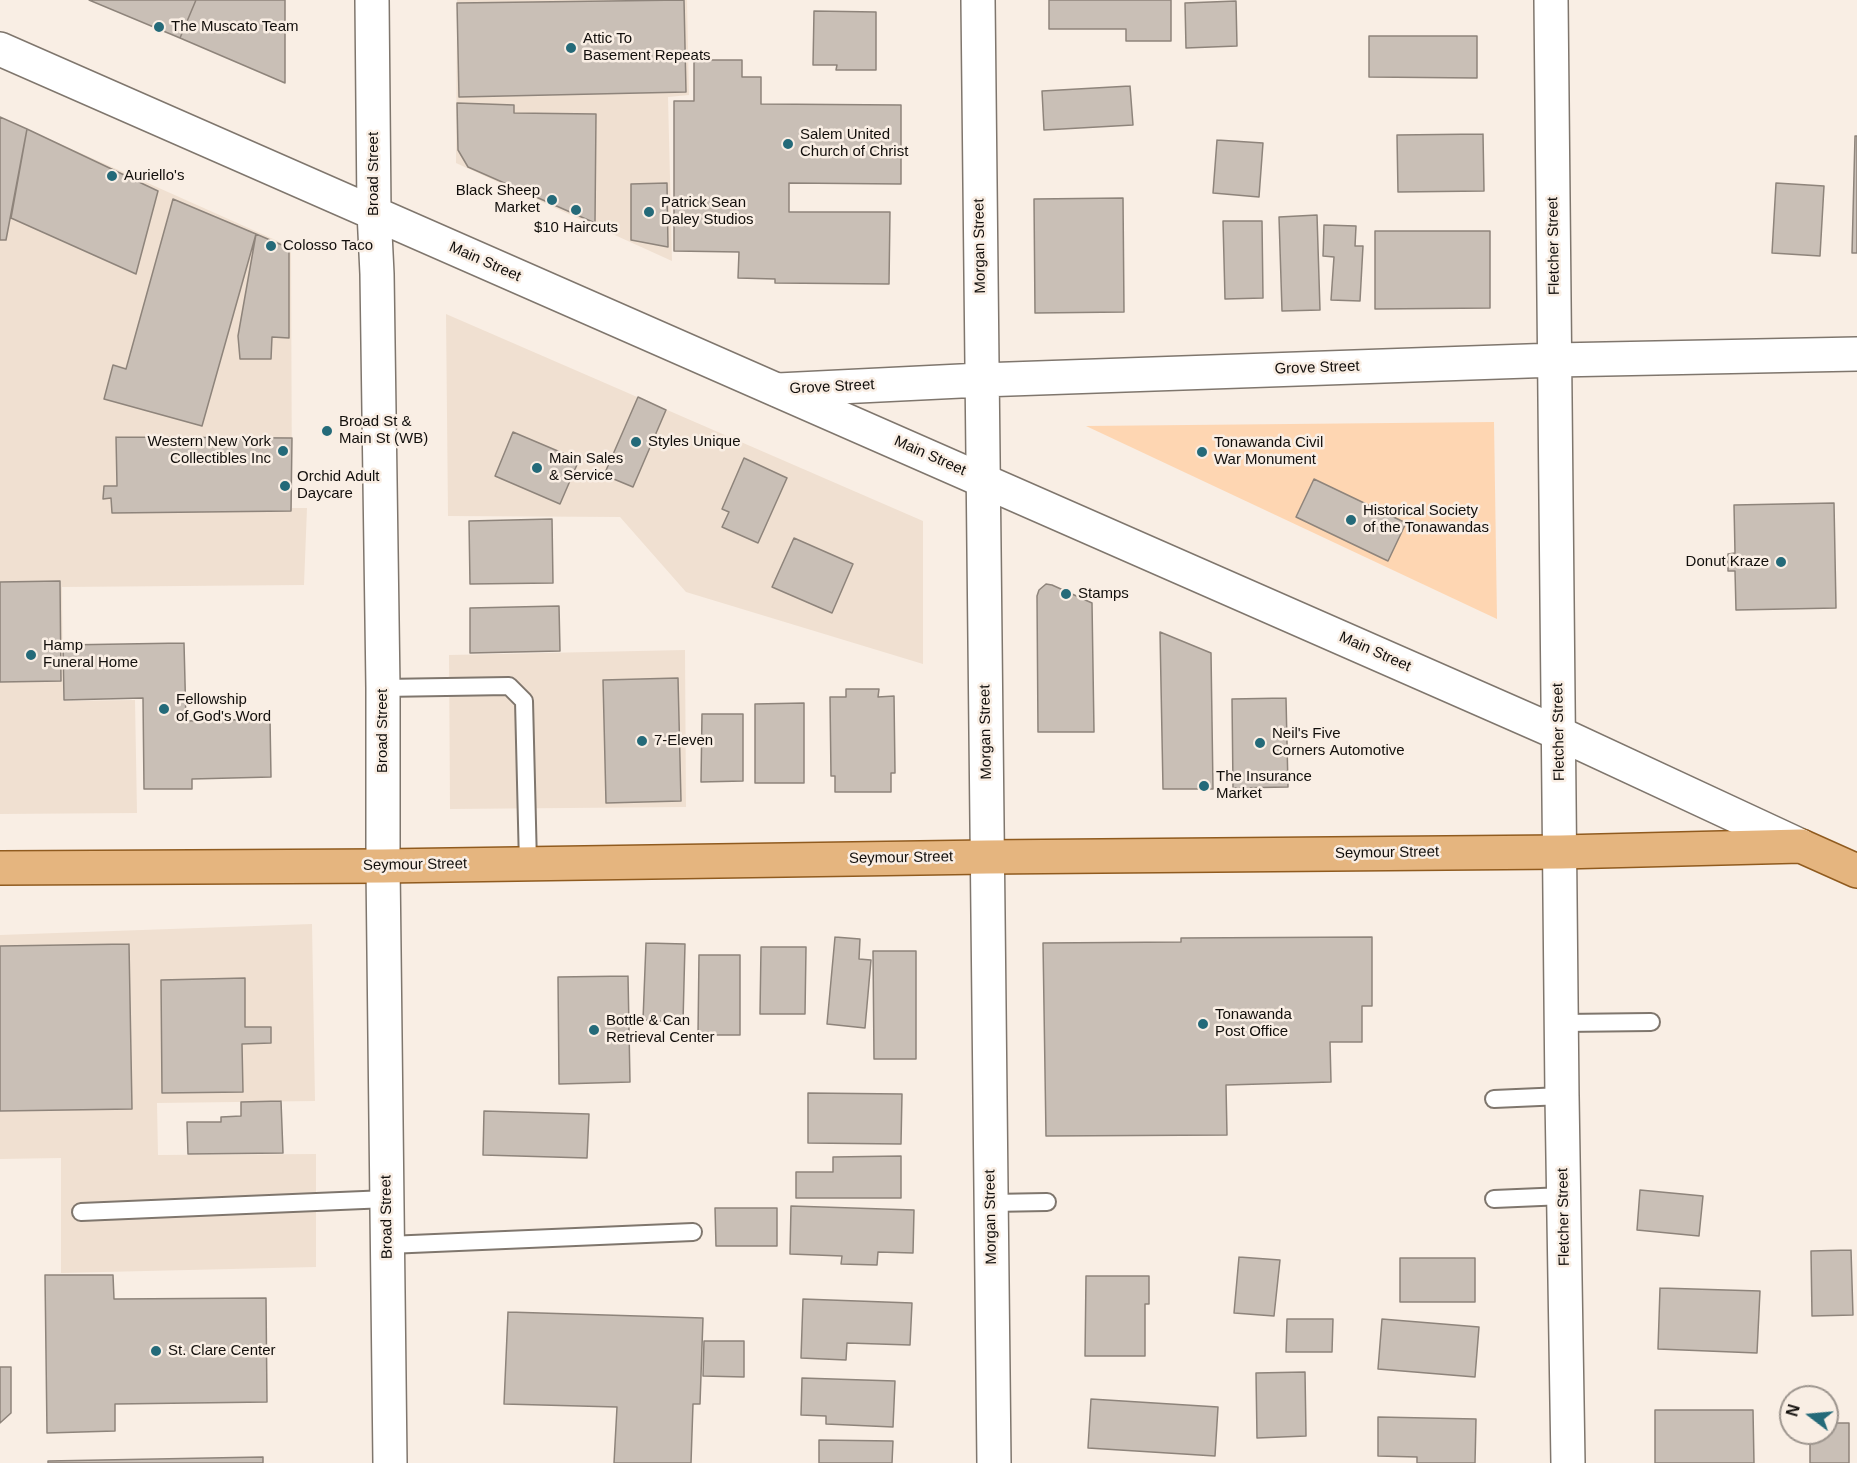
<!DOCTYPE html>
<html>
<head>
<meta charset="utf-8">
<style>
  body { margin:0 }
  #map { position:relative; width:1857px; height:1463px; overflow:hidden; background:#f9eee4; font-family:Arial,sans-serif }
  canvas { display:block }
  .north { position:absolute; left:1779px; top:1385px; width:60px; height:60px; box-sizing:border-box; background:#f9eee4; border:2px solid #9d958e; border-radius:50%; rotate:286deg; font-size:16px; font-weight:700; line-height:24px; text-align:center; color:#120f0c }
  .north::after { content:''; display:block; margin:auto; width:21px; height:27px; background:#246a79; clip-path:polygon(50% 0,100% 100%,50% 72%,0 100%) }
</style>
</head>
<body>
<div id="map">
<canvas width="1857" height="1463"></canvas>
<div class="north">N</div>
</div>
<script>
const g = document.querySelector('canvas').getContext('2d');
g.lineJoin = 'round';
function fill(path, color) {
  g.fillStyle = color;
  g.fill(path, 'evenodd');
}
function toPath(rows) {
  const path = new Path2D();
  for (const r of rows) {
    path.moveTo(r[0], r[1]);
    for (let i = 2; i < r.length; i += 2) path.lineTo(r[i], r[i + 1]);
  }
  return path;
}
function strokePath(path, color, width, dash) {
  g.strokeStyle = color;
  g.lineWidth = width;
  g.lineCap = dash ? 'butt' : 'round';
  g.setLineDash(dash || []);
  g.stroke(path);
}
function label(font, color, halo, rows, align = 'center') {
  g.font = font + ' Arial,sans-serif';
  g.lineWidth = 5;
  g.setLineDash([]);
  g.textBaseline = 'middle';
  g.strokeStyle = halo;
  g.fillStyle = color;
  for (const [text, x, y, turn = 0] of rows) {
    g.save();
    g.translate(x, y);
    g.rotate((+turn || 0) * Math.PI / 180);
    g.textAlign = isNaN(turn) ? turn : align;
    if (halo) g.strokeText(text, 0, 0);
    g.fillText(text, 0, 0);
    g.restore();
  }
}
fill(toPath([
  [457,0,687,0,689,95,668,97,672,261,456,163],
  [0,117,291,247,292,508,307,508,304,585,62,587,63,701,135,700,137,813,0,814],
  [446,314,923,521,923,664,686,592,620,517,448,516],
  [685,650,686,807,450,809,449,655],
  [312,924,315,1101,157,1103,158,1155,316,1154,316,1267,61,1273,61,1158,0,1159,0,935]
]), '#f0e0d1');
fill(toPath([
  [1494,422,1497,619,1086,426]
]), '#fed6b2');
const building = toPath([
  [89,0,196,0,180,38,89,0],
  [196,0,285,0,285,83,180,38,196,0],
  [684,0,686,92,459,97,457,3,684,0],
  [1049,0,1171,0,1171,41,1126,41,1126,29,1049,29,1049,0],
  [1236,1,1237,46,1186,48,1185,3,1236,1],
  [814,11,876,12,876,70,836,70,837,65,813,65,814,11],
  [1369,36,1477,36,1477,78,1369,77,1369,36],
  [694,60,742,60,742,77,761,77,761,104,901,105,901,184,789,183,789,212,890,212,889,284,775,283,775,279,738,278,739,252,674,251,674,101,694,101,694,60],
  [1130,86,1133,125,1044,130,1042,91,1130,86],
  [457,103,514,105,514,113,596,114,595,223,468,167,458,150,457,103],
  [0,117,27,129,6,240,0,240,0,117],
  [27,129,158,191,136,274,11,218,27,129],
  [1483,134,1484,191,1398,192,1397,135,1483,134],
  [1855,136,1857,136,1857,253,1852,253,1855,136],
  [1217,140,1263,143,1259,197,1213,193,1217,140],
  [667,183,668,247,631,240,631,184,667,183],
  [1776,183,1824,186,1820,256,1772,253,1776,183],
  [1123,198,1124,312,1035,313,1034,199,1123,198],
  [173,199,256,234,202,426,104,399,113,365,126,369,173,199],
  [1317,215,1320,310,1282,311,1279,217,1317,215],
  [1223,221,1262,221,1263,298,1225,299,1223,221],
  [1324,225,1356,226,1355,246,1363,246,1360,301,1331,300,1334,257,1323,256,1324,225],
  [1375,231,1490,231,1490,308,1375,309,1375,231],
  [256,234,289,248,289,338,272,337,271,359,240,359,238,336,256,234],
  [638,397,666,410,633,487,604,475,638,397],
  [513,432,579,460,560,504,495,476,513,432],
  [116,437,292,438,291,511,112,513,111,498,103,499,104,486,117,486,116,437],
  [744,458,787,478,758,543,722,527,729,512,722,509,744,458],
  [1314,479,1406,523,1388,561,1296,517,1314,479],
  [1834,503,1836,608,1736,610,1735,571,1728,571,1728,554,1735,553,1734,505,1834,503],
  [552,519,553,583,470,584,469,521,552,519],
  [794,538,853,564,832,613,772,587,794,538],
  [60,581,61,681,0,682,0,582,60,581],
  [1046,584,1052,585,1092,603,1094,732,1038,732,1037,596,1039,590,1046,584],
  [559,606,560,651,470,653,470,608,559,606],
  [1160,632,1211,653,1213,789,1163,789,1160,632],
  [184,643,186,721,270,719,271,777,192,779,192,789,144,789,143,698,64,700,63,645,184,643],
  [678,678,681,801,606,803,603,680,678,678],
  [846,689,879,689,878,697,894,696,895,773,891,773,891,792,835,792,835,776,831,776,830,697,846,697,846,689],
  [1286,698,1288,787,1233,788,1232,699,1286,698],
  [804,703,804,783,755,783,755,704,804,703],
  [702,714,743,714,743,781,701,782,702,714],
  [835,937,860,939,859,959,871,960,865,1028,827,1024,835,937],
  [1372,937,1372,1006,1362,1006,1362,1042,1330,1042,1331,1082,1226,1085,1227,1135,1046,1136,1043,943,1181,942,1181,938,1372,937],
  [646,943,685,944,683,1022,643,1020,646,943],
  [129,944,132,1109,0,1111,0,946,129,944],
  [761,947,806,947,805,1014,760,1014,761,947],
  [873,951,916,951,916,1059,874,1059,873,951],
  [699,955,740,955,740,1035,698,1035,699,955],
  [628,976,630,1082,559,1084,558,977,628,976],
  [245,978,245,1027,271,1027,271,1043,242,1044,243,1092,162,1093,161,980,245,978],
  [808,1093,902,1094,901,1144,808,1143,808,1093],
  [281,1101,283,1153,188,1154,187,1122,221,1122,221,1117,241,1116,241,1102,281,1101],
  [484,1111,589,1114,587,1158,483,1155,484,1111],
  [901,1156,901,1198,796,1198,796,1172,833,1172,833,1157,901,1156],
  [1640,1190,1703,1196,1699,1236,1637,1230,1640,1190],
  [791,1206,914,1210,913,1253,878,1252,877,1265,841,1264,842,1256,790,1254,791,1206],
  [715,1208,777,1208,777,1246,716,1246,715,1208],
  [1851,1250,1853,1315,1812,1316,1811,1251,1851,1250],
  [1239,1257,1280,1260,1274,1316,1234,1313,1239,1257],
  [1400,1258,1475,1258,1475,1302,1400,1302,1400,1258],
  [45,1275,113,1275,114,1299,266,1298,267,1402,115,1404,115,1431,47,1433,45,1275],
  [1086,1276,1149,1276,1149,1304,1145,1304,1145,1356,1085,1356,1086,1276],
  [1660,1288,1760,1291,1757,1353,1658,1349,1660,1288],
  [803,1299,912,1303,910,1345,847,1343,846,1360,801,1358,803,1299],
  [508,1312,703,1318,700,1404,693,1404,691,1463,614,1463,617,1407,504,1404,508,1312],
  [1287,1319,1333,1319,1332,1352,1286,1352,1287,1319],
  [1382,1319,1479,1327,1475,1377,1378,1369,1382,1319],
  [704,1341,744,1341,744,1377,703,1376,704,1341],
  [0,1367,11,1367,11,1413,0,1423,0,1367],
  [1305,1372,1306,1436,1257,1438,1256,1373,1305,1372],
  [802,1378,895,1381,893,1427,826,1424,826,1416,801,1415,802,1378],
  [1091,1399,1218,1407,1215,1456,1088,1448,1091,1399],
  [1655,1410,1753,1410,1754,1463,1655,1463,1655,1410],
  [1378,1417,1476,1419,1475,1463,1417,1463,1417,1457,1378,1456,1378,1417],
  [1827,1423,1849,1423,1849,1463,1810,1463,1810,1433,1827,1433,1827,1423],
  [819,1440,893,1441,892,1463,819,1463,819,1440],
  [263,1457,263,1463,48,1463,48,1461,263,1457]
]);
fill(building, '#c9bfb6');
strokePath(building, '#8e847b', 1.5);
const service = toPath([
  [383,688,509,686,524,701,528,864],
  [1563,1023,1651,1022],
  [1494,1099,1562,1096],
  [1494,1199,1564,1196],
  [991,1203,1047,1202],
  [81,1212,387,1199],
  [388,1245,693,1232]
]);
const minor = toPath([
  [978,0,994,1463],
  [1551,0,1562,1096,1568,1463],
  [778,390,981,380,1556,360,1857,354],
  [383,866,390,1463]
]);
const tertiary = toPath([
  [372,0,374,212,377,274,383,688,383,866],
  [0,49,1558,733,1801,846]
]);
const primary = toPath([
  [0,868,383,866,987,857,1561,852,1801,846,1857,871]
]);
strokePath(service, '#7f766d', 20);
strokePath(minor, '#7f766d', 36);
strokePath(tertiary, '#7f766d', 36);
strokePath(primary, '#905b1f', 36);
strokePath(service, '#fff', 16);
strokePath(minor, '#fff', 33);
strokePath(tertiary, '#fff', 33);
strokePath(primary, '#e5b57f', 33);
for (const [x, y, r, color] of [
  [159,27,6,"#246a79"],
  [571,48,6,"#246a79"],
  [788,144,6,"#246a79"],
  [112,176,6,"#246a79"],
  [552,200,6,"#246a79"],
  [576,210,6,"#246a79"],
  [649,212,6,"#246a79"],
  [271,246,6,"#246a79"],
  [327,431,6,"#246a79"],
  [636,442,6,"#246a79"],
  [283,451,6,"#246a79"],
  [1202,452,6,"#246a79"],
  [537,468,6,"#246a79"],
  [285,486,6,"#246a79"],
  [1351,520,6,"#246a79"],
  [1781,562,6,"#246a79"],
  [1066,594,6,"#246a79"],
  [31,655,6,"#246a79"],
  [164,709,6,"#246a79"],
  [642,741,6,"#246a79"],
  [1260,743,6,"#246a79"],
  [1204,786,6,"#246a79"],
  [1203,1024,6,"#246a79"],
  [594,1030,6,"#246a79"],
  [156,1351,6,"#246a79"]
]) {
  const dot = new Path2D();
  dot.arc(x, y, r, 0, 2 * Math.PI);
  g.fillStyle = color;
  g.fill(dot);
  strokePath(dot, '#f9eee4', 2);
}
label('15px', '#120f0c', '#f9eee4', [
  ["The Muscato Team",171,27],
  ["Attic To",583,39],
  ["Basement Repeats",583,56],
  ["Salem United",800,135],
  ["Church of Christ",800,152],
  ["Auriello's",124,176],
  ["Black Sheep",540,191,"right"],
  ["Market",540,208,"right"],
  ["Patrick Sean",661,203],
  ["Daley Studios",661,220],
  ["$10 Haircuts",576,228,"center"],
  ["Colosso Taco",283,246],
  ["Broad St &",339,422],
  ["Main St (WB)",339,439],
  ["Western New York",271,442,"right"],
  ["Collectibles Inc",271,459,"right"],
  ["Styles Unique",648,442],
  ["Tonawanda Civil",1214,443],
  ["War Monument",1214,460],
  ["Main Sales",549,459],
  ["& Service",549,476],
  ["Orchid Adult",297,477],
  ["Daycare",297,494],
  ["Historical Society",1363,511],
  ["of the Tonawandas",1363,528],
  ["Donut Kraze",1769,562,"right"],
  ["Stamps",1078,594],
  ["Hamp",43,646],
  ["Funeral Home",43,663],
  ["Fellowship",176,700],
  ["of God's Word",176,717],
  ["Neil's Five",1272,734],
  ["Corners Automotive",1272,751],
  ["7-Eleven",654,741],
  ["The Insurance",1216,777],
  ["Market",1216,794],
  ["Tonawanda",1215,1015],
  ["Post Office",1215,1032],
  ["Bottle & Can",606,1021],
  ["Retrieval Center",606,1038],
  ["St. Clare Center",168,1351]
], 'left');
label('15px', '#120f0c', '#f9eee4', [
  ["Broad Street",374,174,-90],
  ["Morgan Street",980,246,-91],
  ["Fletcher Street",1554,246,-91],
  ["Main Street",485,262,24],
  ["Grove Street",1317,368,-2],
  ["Grove Street",832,387,-3],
  ["Main Street",930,456,24],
  ["Main Street",1375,652,24],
  ["Broad Street",383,731,-90],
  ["Morgan Street",986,732,-91],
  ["Fletcher Street",1559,732,-91],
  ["Seymour Street",1387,853,-1],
  ["Seymour Street",901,858,-1],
  ["Seymour Street",415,865,-1],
  ["Broad Street",387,1217,-91],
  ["Morgan Street",991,1217,-91],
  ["Fletcher Street",1564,1217,-91]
]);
</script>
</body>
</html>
